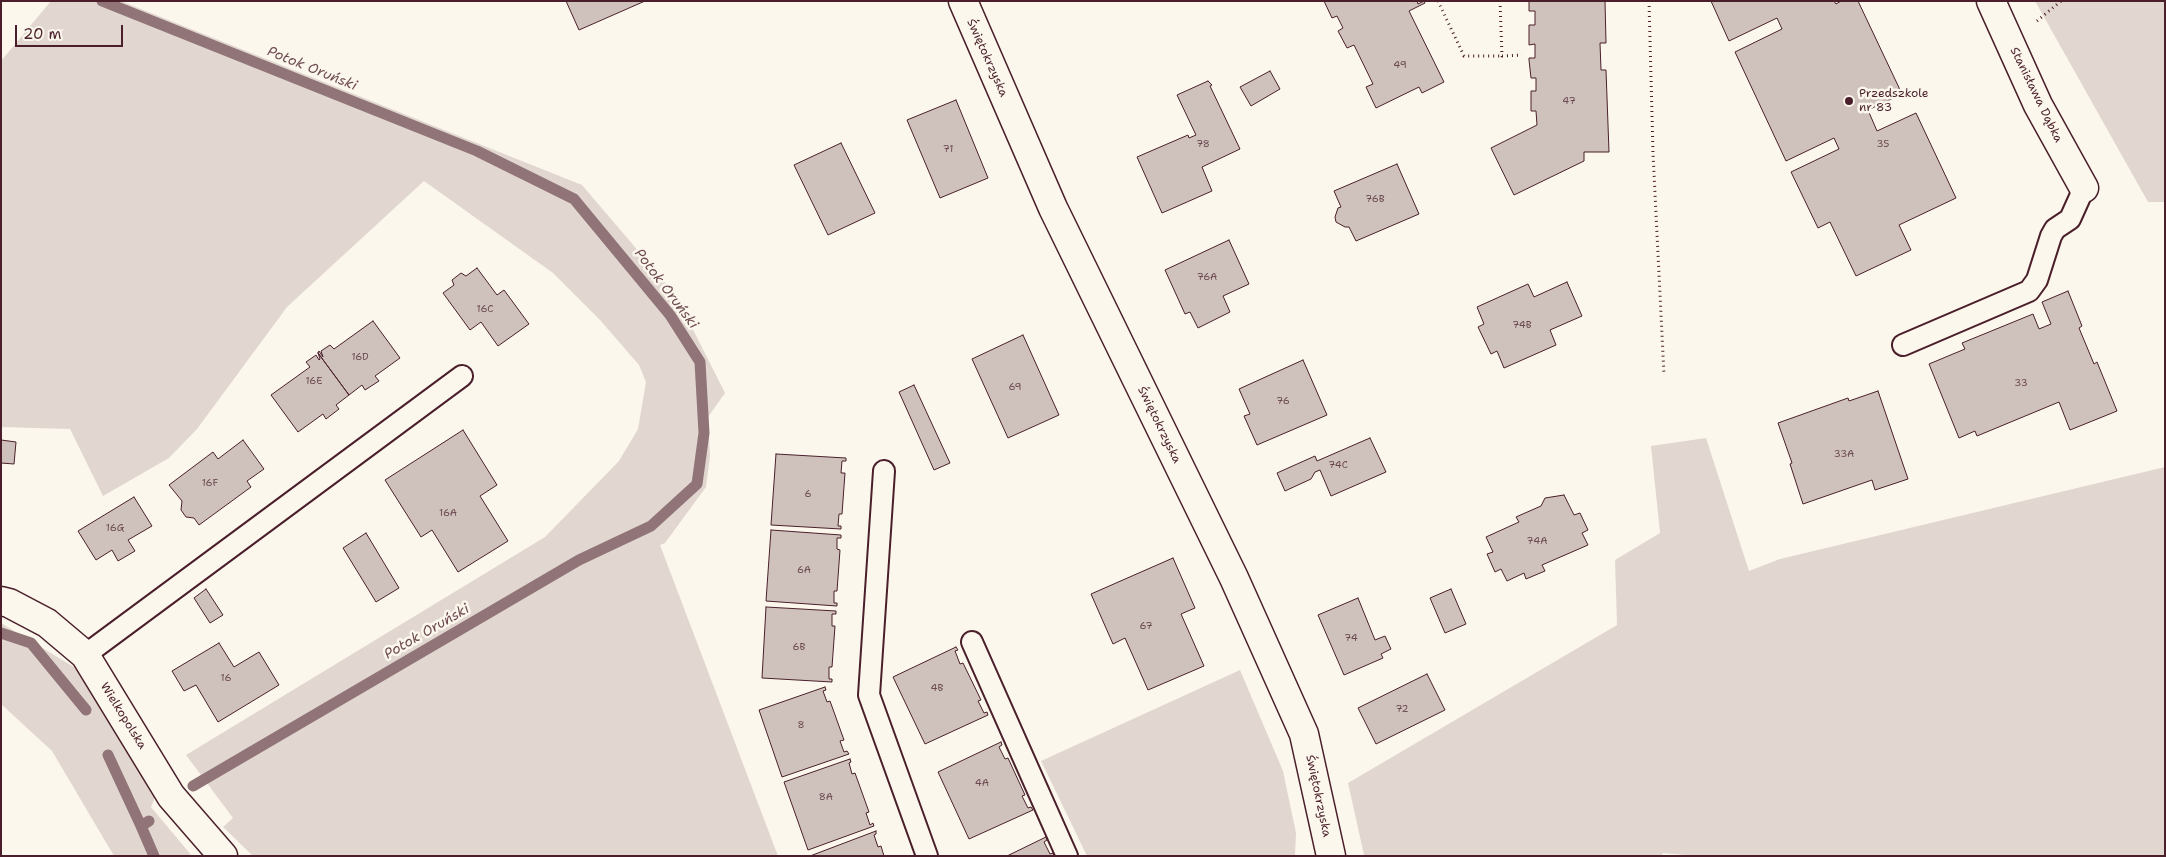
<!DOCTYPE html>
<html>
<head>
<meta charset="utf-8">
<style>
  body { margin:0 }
  #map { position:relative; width:2166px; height:857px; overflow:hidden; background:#fbf7ec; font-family:"Shantell Sans",sans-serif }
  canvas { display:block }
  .frame { position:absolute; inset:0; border:2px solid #4a1f2b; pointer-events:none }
  .scale { position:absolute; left:15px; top:25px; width:108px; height:22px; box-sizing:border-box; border:2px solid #4a1f2b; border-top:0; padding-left:6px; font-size:15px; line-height:18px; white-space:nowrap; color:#4a1f2b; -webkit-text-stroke:4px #fbf7ec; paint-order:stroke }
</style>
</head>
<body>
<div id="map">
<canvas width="2166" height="857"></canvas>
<div class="frame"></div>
<div class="scale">20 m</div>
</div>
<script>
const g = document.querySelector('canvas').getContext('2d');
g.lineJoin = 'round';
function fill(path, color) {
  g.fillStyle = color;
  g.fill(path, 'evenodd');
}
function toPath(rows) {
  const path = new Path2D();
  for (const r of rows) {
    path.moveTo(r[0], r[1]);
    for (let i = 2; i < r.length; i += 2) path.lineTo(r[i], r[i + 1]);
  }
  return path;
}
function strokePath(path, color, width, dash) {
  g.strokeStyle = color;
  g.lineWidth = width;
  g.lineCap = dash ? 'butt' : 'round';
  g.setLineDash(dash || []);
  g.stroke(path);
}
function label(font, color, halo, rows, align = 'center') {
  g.font = font + ' "Shantell Sans",sans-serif';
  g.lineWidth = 5;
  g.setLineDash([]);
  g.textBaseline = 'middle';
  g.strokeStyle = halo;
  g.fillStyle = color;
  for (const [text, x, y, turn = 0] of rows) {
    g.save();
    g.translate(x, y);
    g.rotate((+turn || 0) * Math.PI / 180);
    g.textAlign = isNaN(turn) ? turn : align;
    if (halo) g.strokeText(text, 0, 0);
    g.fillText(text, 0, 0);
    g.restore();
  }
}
fill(toPath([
  [51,1,121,1,582,185,675,294,725,393,708,417,710,456,706,487,665,543,660,545,778,856,253,856,223,827,233,818,186,755,545,537,619,461,638,429,646,382,639,365,600,320,553,273,424,181,287,307,197,429,169,458,103,496,70,429,1,427,1,61],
  [2035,1,2165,1,2165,202,2148,202],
  [1706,438,1749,571,1780,559,2165,467,2165,856,1696,856,1663,853,1662,856,1364,855,1348,783,1617,625,1615,560,1660,533,1651,446],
  [1,623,74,667,102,704,134,759,155,797,151,807,192,856,114,856,52,751,1,704],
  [1240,670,1283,771,1296,833,1295,856,1087,856,1041,761]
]), '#e2d7d0');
strokePath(toPath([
  [102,1,477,151,574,199,670,315,700,362,704,433,697,484,651,526,579,560,193,786],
  [1,633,31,643,86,710],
  [108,755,141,826],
  [149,821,141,826,154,856]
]), '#907477', 11);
const building = toPath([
  [566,1,645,1,579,30,566,1],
  [1324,1,1417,1,1418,4,1424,1,1425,3,1409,11,1444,82,1422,93,1419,87,1376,108,1366,87,1373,84,1354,45,1347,48,1338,31,1343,28,1337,16,1332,18,1324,1],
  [1529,1,1605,1,1606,43,1600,43,1601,70,1606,70,1609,152,1584,152,1584,161,1514,195,1491,148,1537,125,1536,111,1531,111,1531,91,1536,91,1536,78,1531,78,1529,60,1529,58,1535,58,1535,44,1529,45,1529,25,1535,25,1535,11,1529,11,1529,1],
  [1711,1,1834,1,1836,4,1841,1,1858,1,1902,94,1868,110,1877,131,1916,113,1956,198,1899,225,1911,250,1856,276,1830,222,1818,228,1791,172,1839,149,1834,138,1786,161,1735,52,1782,29,1777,18,1729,41,1711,1],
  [1270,71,1280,89,1251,106,1240,87,1270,71],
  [1208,81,1212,85,1210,86,1240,149,1202,167,1212,191,1162,213,1137,157,1188,135,1189,138,1196,135,1177,95,1208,81],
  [956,100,988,178,940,198,907,120,956,100],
  [841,143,875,213,828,235,794,165,841,143],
  [1397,164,1419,214,1356,241,1349,227,1345,227,1336,222,1335,217,1338,208,1341,207,1334,191,1397,164],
  [1229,240,1249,284,1223,296,1230,312,1198,328,1190,312,1185,314,1165,270,1229,240],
  [477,268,497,295,504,290,529,324,498,346,481,322,470,330,443,293,454,285,452,280,461,273,466,276,477,268],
  [1567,282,1582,316,1550,330,1556,345,1504,368,1497,351,1491,354,1478,327,1484,324,1477,307,1528,284,1534,297,1567,282],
  [2068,291,2082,326,2079,328,2094,364,2097,362,2117,411,2070,430,2059,402,1977,436,1975,431,1959,438,1929,364,1965,349,1962,343,2033,314,2039,329,2051,324,2042,302,2068,291],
  [373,321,400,358,375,376,379,381,365,390,362,385,349,395,318,353,319,351,323,357,321,351,330,345,334,349,373,321],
  [1023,335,1059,415,1008,438,972,359,1023,335],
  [318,353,349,395,336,405,339,409,326,419,323,414,298,432,271,395,310,367,306,362,316,355,319,360,320,359,318,353],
  [1303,360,1327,415,1257,445,1244,416,1250,414,1239,389,1303,360],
  [914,385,950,463,934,470,899,392,914,385],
  [1878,391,1908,479,1875,490,1872,480,1803,504,1790,464,1792,463,1778,423,1848,398,1849,401,1878,391],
  [463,430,497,485,480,496,508,541,458,572,432,530,421,537,385,480,463,430],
  [1370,438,1386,472,1331,496,1320,470,1315,472,1311,479,1285,491,1277,473,1315,456,1317,461,1370,438],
  [1,440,16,442,14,464,1,463,1,440],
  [243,440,264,469,247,481,251,487,199,525,194,518,186,517,181,510,182,501,169,485,213,452,218,459,243,440],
  [776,454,846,458,846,461,842,461,841,473,845,473,842,514,839,514,838,526,841,526,841,529,771,525,776,454],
  [1564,495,1574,515,1580,513,1588,530,1582,533,1588,545,1542,565,1545,571,1526,579,1524,573,1507,581,1501,569,1495,572,1487,554,1493,552,1486,537,1519,522,1516,517,1541,506,1545,498,1564,495],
  [134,497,152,526,128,540,135,551,118,561,112,550,96,560,78,531,134,497],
  [771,530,841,535,841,538,837,538,837,549,840,550,837,591,834,591,834,603,837,603,837,606,766,601,771,530],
  [366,533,399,588,376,602,343,548,366,533],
  [1173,558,1195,608,1181,614,1204,666,1148,690,1125,638,1113,644,1091,594,1173,558],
  [206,589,223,615,210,623,194,598,206,589],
  [1451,589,1466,624,1445,633,1430,598,1451,589],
  [1358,598,1375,640,1385,636,1391,649,1381,654,1383,658,1344,675,1318,615,1358,598],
  [766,607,836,611,836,614,832,614,832,626,835,626,832,667,829,667,829,679,832,679,832,682,762,678,766,607],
  [219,643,234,667,259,652,279,685,218,722,196,685,184,691,172,671,219,643],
  [956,647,958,650,955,651,960,664,963,663,981,700,978,701,984,713,987,712,988,715,925,744,893,677,956,647],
  [1427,674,1445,710,1376,744,1358,708,1427,674],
  [825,687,826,690,823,691,827,702,830,701,844,740,840,741,844,752,847,751,849,754,782,777,759,710,825,687],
  [1001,742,1002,745,999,747,1005,759,1008,758,1025,795,1022,796,1028,808,1031,807,1033,810,969,839,938,772,1001,742],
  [850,759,851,762,849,763,852,774,855,773,869,812,866,813,870,825,873,823,874,826,808,850,784,782,850,759],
  [876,831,876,834,874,835,878,847,881,846,884,856,810,856,876,831],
  [1046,837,1047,840,1044,842,1050,854,1053,853,1054,856,1007,856,1046,837]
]);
fill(building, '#cfc2bc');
strokePath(building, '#4a1f2b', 1);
const service = toPath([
  [1903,345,2029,291,2037,280,2051,236,2055,229,2070,219,2084,188],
  [884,471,869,695,927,856],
  [972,642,1067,856],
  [85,655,462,376]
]);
const minor = toPath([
  [1991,1,2038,105,2084,188]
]);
const tertiary = toPath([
  [1,601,9,603,47,623,85,655,171,796,223,856]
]);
const secondary = toPath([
  [963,1,1053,208,1234,578,1304,734,1331,856]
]);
strokePath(service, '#4a1f2b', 24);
strokePath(minor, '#4a1f2b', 31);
strokePath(tertiary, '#4a1f2b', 31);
strokePath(secondary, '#4a1f2b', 31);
strokePath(toPath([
  [1438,1,1464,56,1502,56],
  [1500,1,1502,56,1522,55],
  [1649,1,1653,153,1664,375],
  [2037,21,2061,1]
]), '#4a1f2b', 3, [1, 4]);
strokePath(service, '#fbf7ec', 20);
strokePath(minor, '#fbf7ec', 28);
strokePath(tertiary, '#fbf7ec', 28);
strokePath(secondary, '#fbf7ec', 28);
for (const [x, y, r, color] of [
  [1849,101,5,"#4a1f2b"]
]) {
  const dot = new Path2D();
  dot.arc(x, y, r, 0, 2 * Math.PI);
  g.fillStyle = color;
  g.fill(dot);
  strokePath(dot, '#fbf7ec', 2);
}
label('10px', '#6b484f', null, [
  ["49",1400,65],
  ["47",1569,101],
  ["78",1203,144],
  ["35",1883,144],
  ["71",948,149],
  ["76B",1375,199],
  ["76A",1207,277],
  ["16C",485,309],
  ["74B",1522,325],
  ["16D",360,357],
  ["16E",314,381],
  ["33",2021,383],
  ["69",1015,387],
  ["76",1283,401],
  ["33A",1844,454],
  ["74C",1338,465],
  ["16F",210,483],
  ["6",808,494],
  ["16A",448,513],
  ["16G",115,528],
  ["74A",1537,541],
  ["6A",804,570],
  ["67",1146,626],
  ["74",1351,638],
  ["6B",799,647],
  ["16",226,678],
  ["4B",937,688],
  ["72",1402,709],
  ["8",801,725],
  ["4A",982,783],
  ["8A",826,797]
]);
label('12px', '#4a1f2b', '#fbf7ec', [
  ["Świętokrzyska",987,58,66],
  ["Stanisława Dąbka",2036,95,64],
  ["Świętokrzyska",1159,425,64],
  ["Wielkopolska",123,716,58],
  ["Świętokrzyska",1318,796,78]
]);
label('12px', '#4a1f2b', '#fbf7ec', [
  ["Przedszkole",1859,94],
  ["nr 83",1859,108]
], 'left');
label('italic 14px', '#6d4a51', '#fbf7ec', [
  ["Potok Oruński",312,69,22],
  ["Potok Oruński",666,289,53],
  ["Potok Oruński",427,632,-30]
]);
</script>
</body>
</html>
